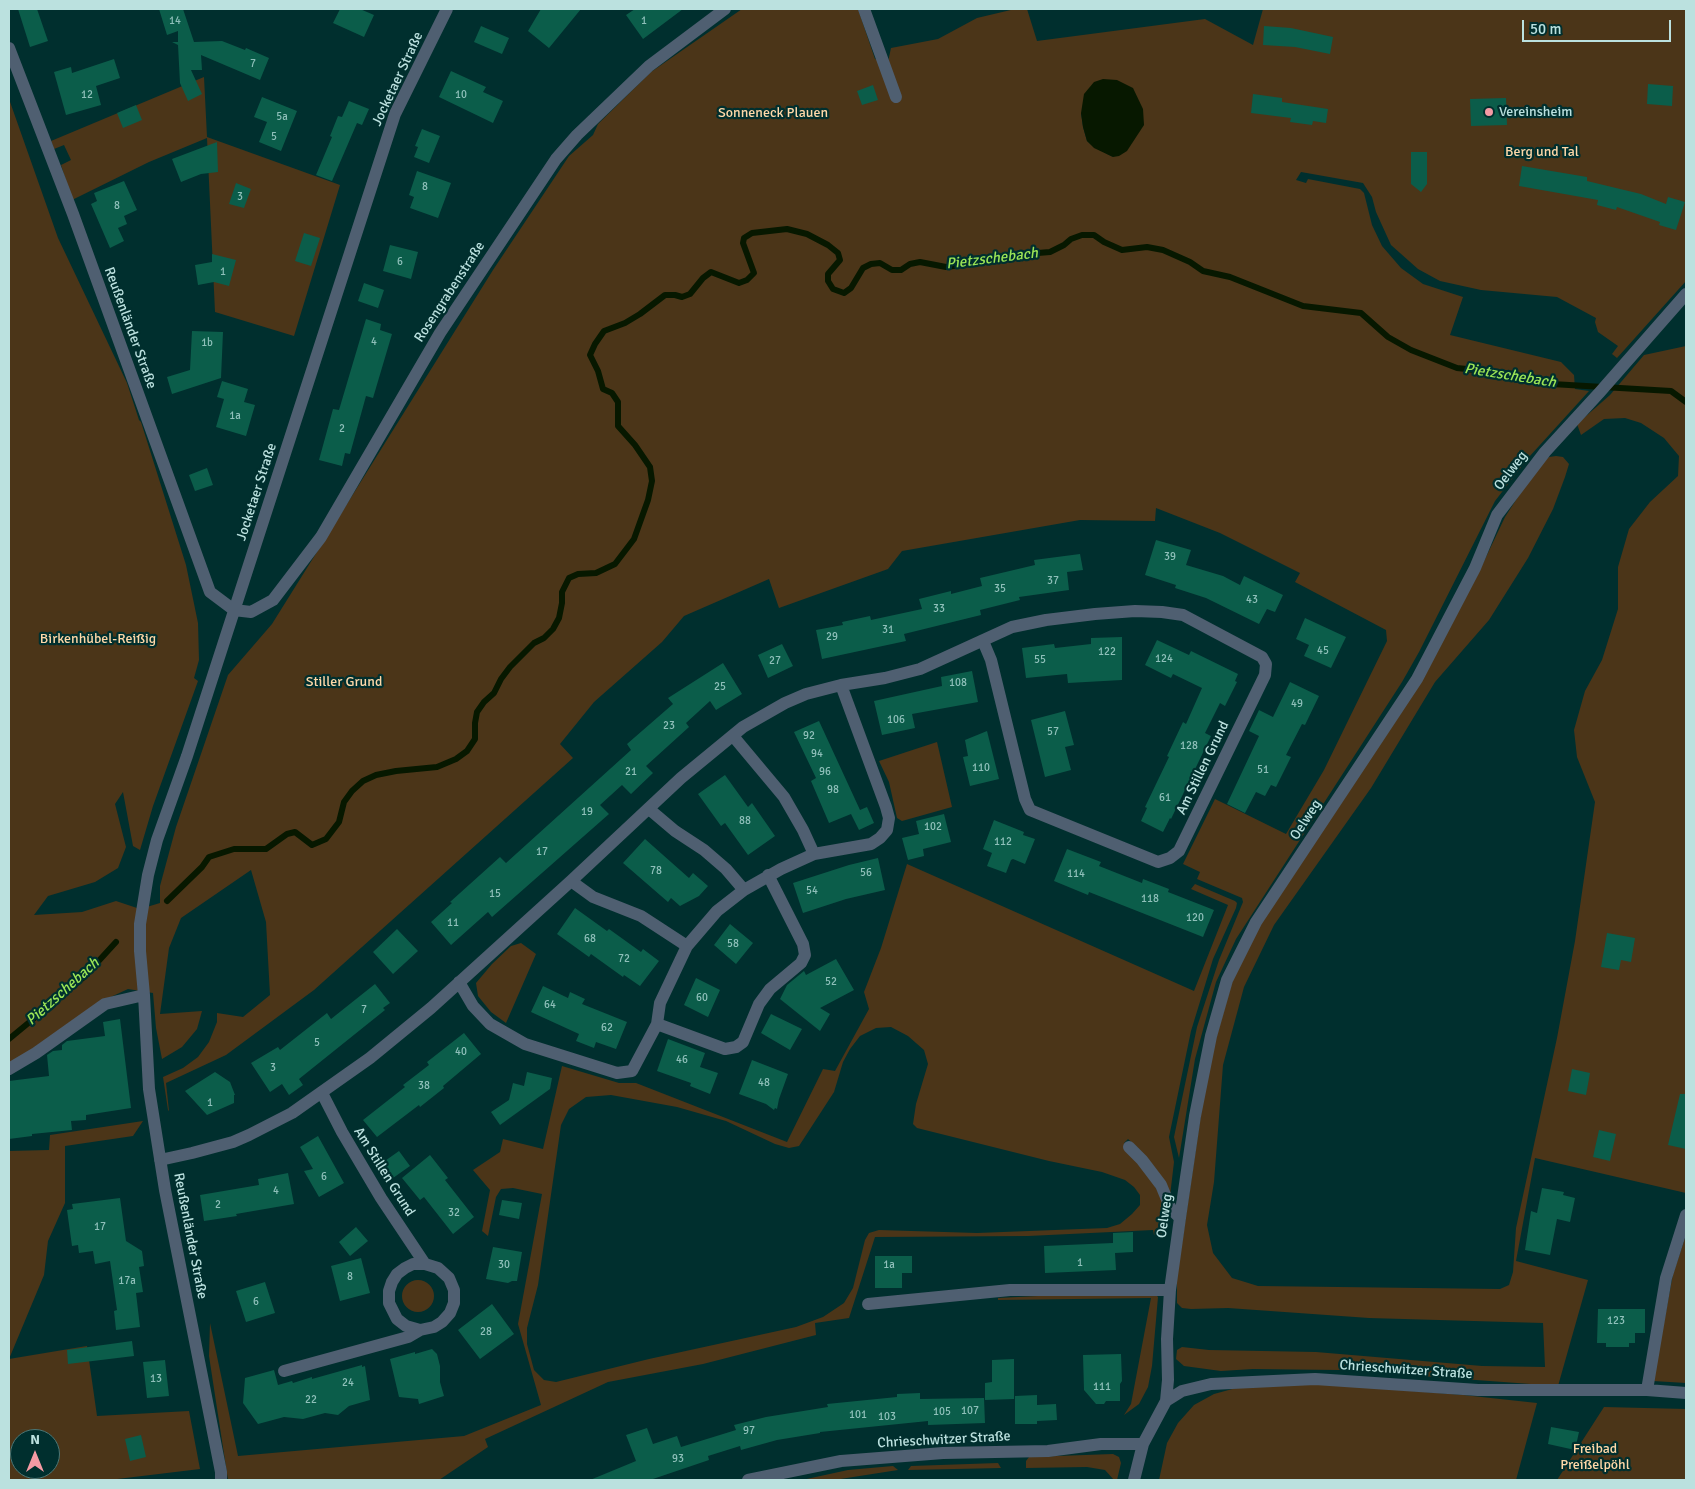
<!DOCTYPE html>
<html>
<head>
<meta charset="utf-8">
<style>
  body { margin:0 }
  #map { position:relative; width:1695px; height:1489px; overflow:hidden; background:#002f2e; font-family:Signika,sans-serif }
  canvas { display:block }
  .frame { position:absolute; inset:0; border:10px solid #bbe1df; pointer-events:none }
  .north { position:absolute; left:10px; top:1429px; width:50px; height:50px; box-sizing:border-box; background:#002f2e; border:1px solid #4b7675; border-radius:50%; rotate:0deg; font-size:14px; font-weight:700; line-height:20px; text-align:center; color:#bbe1df }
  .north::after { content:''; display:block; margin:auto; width:18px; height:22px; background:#f49aa4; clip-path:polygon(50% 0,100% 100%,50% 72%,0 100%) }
  .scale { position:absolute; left:1522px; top:20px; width:149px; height:22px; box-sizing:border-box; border:2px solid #bbe1df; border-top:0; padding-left:6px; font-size:15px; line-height:18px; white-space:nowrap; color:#bbe1df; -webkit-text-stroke:4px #002f2e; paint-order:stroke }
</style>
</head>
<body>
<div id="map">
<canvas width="1695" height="1489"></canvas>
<div class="frame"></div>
<div class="north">N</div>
<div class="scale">50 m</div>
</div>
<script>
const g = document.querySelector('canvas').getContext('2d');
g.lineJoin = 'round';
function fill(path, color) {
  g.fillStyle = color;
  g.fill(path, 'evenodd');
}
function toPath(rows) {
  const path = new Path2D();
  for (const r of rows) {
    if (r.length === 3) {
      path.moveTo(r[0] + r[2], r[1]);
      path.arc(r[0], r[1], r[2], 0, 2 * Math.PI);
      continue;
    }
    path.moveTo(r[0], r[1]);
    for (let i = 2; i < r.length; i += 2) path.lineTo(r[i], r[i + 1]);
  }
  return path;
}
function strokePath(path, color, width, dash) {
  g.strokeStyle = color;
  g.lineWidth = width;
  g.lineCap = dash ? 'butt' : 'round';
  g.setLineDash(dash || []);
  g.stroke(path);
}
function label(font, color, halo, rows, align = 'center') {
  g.font = font + ' Signika,sans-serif';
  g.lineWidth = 4.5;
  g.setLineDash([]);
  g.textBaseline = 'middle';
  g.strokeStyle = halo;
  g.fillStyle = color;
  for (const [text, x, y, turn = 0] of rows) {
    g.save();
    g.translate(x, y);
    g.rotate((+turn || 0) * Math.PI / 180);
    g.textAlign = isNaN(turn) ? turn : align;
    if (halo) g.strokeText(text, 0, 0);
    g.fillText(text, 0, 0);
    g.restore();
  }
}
fill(toPath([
  [742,9,858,9,875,59,888,62,891,48,938,39,977,18,1015,9,1027,9,1037,41,1205,19,1253,45,1263,9,1686,9,1686,281,1617,358,1612,354,1618,346,1598,332,1595,322,1596,318,1557,297,1481,290,1440,281,1418,269,1391,245,1376,212,1372,197,1363,183,1301,172,1296,180,1306,183,1308,179,1360,189,1364,193,1372,225,1382,246,1401,268,1423,284,1463,297,1450,335,1561,362,1574,375,1575,389,1589,391,1529,457,1495,501,1419,652,1402,682,1236,939,1216,982,1195,1059,1179,1158,1174,1137,1197,1027,1219,960,1243,902,1242,898,1197,879,1200,872,1183,864,1215,799,1286,834,1324,770,1387,641,1386,630,1295,582,1300,573,1220,533,1156,508,1155,521,1080,520,902,551,888,569,779,608,769,579,684,616,662,642,594,702,560,744,573,758,314,990,226,1055,166,1083,169,1111,168,1110,163,1077,183,1068,198,1057,209,1042,217,1022,217,1013,243,1017,270,995,266,922,251,870,181,918,169,948,160,1014,202,1011,197,1029,182,1047,162,1059,156,1028,153,993,128,989,102,1001,9,1065,9,99,58,238,127,383,139,420,141,422,186,565,198,623,199,660,194,678,198,681,153,806,140,850,133,846,123,792,115,804,126,847,118,868,95,882,48,896,34,915,82,912,116,901,140,909,160,903,160,886,176,827,228,675,272,624,493,270,569,156,593,135,598,124,651,72],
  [1081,113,1113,157,1094,147,1087,141,1083,127],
  [204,77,207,137,340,185,294,336,215,312,207,138,149,162,72,200,61,165,71,160,64,145,54,149,51,141],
  [1686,346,1686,1193,1535,1158,1516,1261,1588,1280,1558,1386,1339,1370,1253,1369,1221,1371,1184,1366,1176,1359,1177,1350,1182,1347,1209,1350,1316,1352,1482,1366,1545,1367,1543,1323,1369,1318,1228,1308,1191,1309,1182,1308,1177,1303,1177,1277,1208,1066,1235,972,1257,930,1476,578,1505,517,1536,469,1549,457,1556,456,1563,457,1569,464,1565,477,1553,509,1528,558,1489,620,1435,682,1371,788,1274,925,1244,987,1223,1065,1214,1182,1207,1225,1213,1253,1232,1278,1258,1286,1500,1289,1509,1285,1513,1272,1516,1228,1557,1038,1575,941,1595,802,1577,757,1574,730,1585,691,1602,660,1618,609,1618,567,1629,529,1650,502,1678,476,1679,456,1664,438,1641,423,1625,418,1604,419,1581,435,1577,424,1610,395,1644,355],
  [937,742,952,807,902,821,897,818,889,782,879,761],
  [907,864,1194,991,1228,905,1191,889,1195,884,1235,901,1237,903,1236,908,1213,959,1191,1031,1169,1137,1174,1162,1170,1196,1140,1150,1128,1139,1124,1143,1150,1177,1162,1199,1166,1210,1165,1233,1164,1235,1154,1235,1153,1230,1028,1236,875,1237,849,1318,815,1323,816,1335,703,1364,608,1382,485,1439,488,1447,439,1480,228,1480,209,1356,210,1323,238,1456,464,1436,541,1405,518,1324,542,1194,513,1188,501,1189,496,1197,488,1236,482,1231,490,1190,473,1170,500,1152,503,1139,543,1149,562,1066,619,1083,636,1083,787,1142,823,1069,835,1071,869,1009,864,992,881,948],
  [891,1027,908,1036,924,1050,928,1064,916,1104,913,1124,917,1128,1049,1161,1102,1172,1125,1180,1134,1187,1140,1195,1140,1205,1132,1214,1120,1224,1107,1228,977,1233,879,1230,869,1233,865,1240,853,1288,844,1303,823,1317,796,1327,649,1359,556,1382,544,1380,534,1370,527,1344,527,1328,538,1285,561,1125,569,1109,586,1097,611,1095,677,1107,726,1121,775,1144,789,1148,799,1146,834,1092,843,1062,850,1049,860,1036,876,1028],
  [521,943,536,954,506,1023,491,1012,478,996,476,983,492,964,511,946],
  [143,1121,133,1136,65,1146,65,1203,48,1241,44,1275,9,1359,87,1346,97,1416,189,1411,200,1469,109,1480,9,1480,9,1151,49,1150,50,1135],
  [20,1439,50,1439,50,1469,20,1469],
  [1686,1235,1686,1383,1653,1381,1673,1274],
  [418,1296,16],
  [1058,1295,1156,1295,1158,1297,1152,1366,1148,1387,1139,1404,1124,1415,1131,1404,1151,1298,998,1300,998,1298],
  [1310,1383,1463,1395,1537,1403,1516,1480,1159,1480,1167,1443,1178,1423,1194,1405,1214,1394,1236,1388],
  [1604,1407,1686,1409,1686,1480,1557,1480],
  [1113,1454,1119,1457,1121,1463,1117,1480,1114,1480,1105,1470,1087,1467,1026,1468,1026,1461,1029,1457],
  [998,1463,1001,1468,908,1470,911,1466],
  [893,1466,898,1470,834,1480,802,1480,848,1470]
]), '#4b3518');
fill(toPath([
  [1103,79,1117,80,1133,88,1143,109,1144,125,1127,151,1119,156,1113,157,1094,148,1087,141,1083,127,1081,113,1084,94,1094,82]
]), '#071800');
strokePath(toPath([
  [167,901,202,867,209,857,234,849,266,849,287,834,295,832,312,845,326,839,339,822,344,802,352,791,363,781,376,775,396,771,437,767,456,759,467,751,475,739,475,723,477,712,484,702,494,693,501,679,510,667,534,643,544,638,553,629,559,618,562,603,562,592,569,578,578,574,596,573,615,564,634,539,648,500,652,481,650,467,635,445,618,426,618,402,612,393,603,389,598,371,590,355,595,344,604,331,625,323,640,314,665,295,675,295,682,297,690,294,703,278,711,272,739,283,747,280,754,273,743,243,744,238,752,233,787,229,807,234,828,245,838,253,840,260,828,274,828,281,833,289,844,293,851,288,863,268,871,264,880,263,892,270,901,270,910,264,920,262,946,267,992,261,1013,255,1050,252,1064,245,1071,239,1082,235,1094,235,1104,242,1122,250,1147,247,1163,250,1190,262,1203,271,1230,277,1303,306,1361,313,1388,337,1411,350,1457,368,1513,374,1532,381,1552,384,1671,391,1686,402],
  [9,1039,84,977,116,942]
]), '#071800', 6);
fill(toPath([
  [18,9,37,9,48,41,30,47],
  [159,9,183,9,194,42,222,41,245,50,246,48,269,58,260,80,201,55,202,70,191,70,202,94,188,101,180,83,178,45,172,42,178,42,178,31,167,35],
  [340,9,360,9,374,15,364,37,333,23],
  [541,9,581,9,549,48,528,31],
  [635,9,683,9,643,39,626,15],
  [481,26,509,38,502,54,474,42],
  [1264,26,1291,28,1333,37,1330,54,1295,47,1263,45],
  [114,59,120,78,96,86,101,105,66,115,54,72,71,67,72,73],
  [451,71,486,87,483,92,503,101,493,123,439,97],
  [1648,84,1673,86,1672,106,1647,104],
  [873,85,878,100,862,105,857,91],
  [1253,94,1282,98,1282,102,1328,109,1326,123,1313,121,1312,125,1290,122,1291,118,1251,113],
  [262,97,297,111,281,151,259,142,267,122,254,117],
  [1506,98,1507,125,1471,126,1470,99],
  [349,101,369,109,362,125,357,123,332,181,316,175,332,137,330,136,338,116,342,117],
  [136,105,142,120,123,128,117,113],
  [422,129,440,136,429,163,414,157,418,147,415,146],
  [217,142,218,172,201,174,181,182,172,159],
  [1411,152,1427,152,1427,184,1421,192,1411,184],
  [1522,166,1587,177,1587,181,1641,194,1666,204,1668,197,1685,202,1676,230,1659,225,1660,222,1617,207,1616,210,1597,205,1598,200,1519,186],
  [417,171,451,183,438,218,410,208,414,197,409,195],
  [124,181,137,210,124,216,127,224,118,228,124,241,110,248,91,204,97,201,94,193],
  [236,183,251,189,244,208,229,204],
  [304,233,320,238,311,266,295,261],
  [390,245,418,252,411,279,383,271],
  [212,254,236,260,229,286,214,282,198,285,195,265,212,262],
  [364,283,384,290,378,308,358,301],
  [366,319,381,324,380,330,392,334,373,398,366,396,350,454,345,453,342,466,319,460,333,409,339,410],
  [192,331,223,332,221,378,172,394,167,377,190,370],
  [222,381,248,389,244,402,255,405,246,436,216,427,224,399,217,397],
  [207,468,213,485,195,491,189,475],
  [1156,540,1191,550,1186,565,1223,576,1240,585,1244,576,1283,595,1275,612,1267,609,1259,624,1206,598,1175,588,1176,585,1145,575],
  [1080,554,1083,570,1067,572,1069,590,1019,597,1020,600,980,610,981,615,904,634,906,641,822,659,816,630,843,625,842,622,870,616,871,620,922,609,919,599,951,591,951,594,982,586,980,578,1035,565,1034,560],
  [1305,618,1346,637,1331,668,1304,656,1309,645,1296,639],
  [1122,637,1122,680,1068,683,1067,674,1026,678,1022,648,1054,644,1055,648,1091,644,1091,638],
  [1157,640,1189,655,1191,651,1238,674,1235,681,1237,682,1225,706,1220,703,1205,733,1211,736,1171,819,1170,818,1163,832,1141,821,1147,808,1145,807,1169,757,1167,756,1183,722,1186,724,1202,688,1173,674,1171,678,1145,665],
  [782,644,793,666,768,678,758,655],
  [723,663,742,694,716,710,710,701,686,723,689,727,646,766,653,773,631,794,622,785,600,805,609,814,492,917,488,912,451,945,431,922,452,903,450,902,500,857,506,863,631,750,627,744,673,704,668,698],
  [972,671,978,702,912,714,915,728,882,735,874,701,942,686,941,677],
  [1290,682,1319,696,1305,725,1302,724,1286,755,1291,757,1276,787,1271,785,1265,796,1256,792,1245,813,1227,804,1259,736,1249,731,1259,710,1273,717],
  [1065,711,1074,745,1065,747,1071,770,1045,777,1031,720],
  [819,721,860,810,867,807,874,823,859,830,851,814,829,823,811,781,816,778,794,732],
  [987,731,999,779,970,786,963,757,968,756,965,740],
  [725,775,748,807,752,803,775,836,748,855,725,823,721,826,698,794],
  [944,814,951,842,923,849,924,856,908,860,902,838,919,834,916,821],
  [994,820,1024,832,1023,835,1035,839,1025,864,1013,859,1011,860,1006,873,987,866,992,853,983,849],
  [645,839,689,878,693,873,708,886,699,896,680,906,671,898,668,902,623,863],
  [1067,849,1101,862,1099,866,1142,883,1143,879,1169,889,1168,892,1214,910,1203,937,1089,892,1088,895,1054,881],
  [878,858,885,890,846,899,803,913,793,883,849,865],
  [575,908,607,931,609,929,641,952,643,949,659,961,640,986,624,975,623,977,591,954,589,957,557,934],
  [730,924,753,943,736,964,714,945],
  [397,929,418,951,393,974,373,952],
  [1607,933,1635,938,1631,962,1621,960,1619,970,1601,967],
  [836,959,854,990,820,1008,830,1014,820,1031,780,999,787,985,804,971,806,975],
  [696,978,720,990,708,1017,684,1005],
  [375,984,390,1003,383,1008,385,1010,299,1079,303,1085,289,1095,282,1084,270,1092,251,1063,278,1047,280,1050,327,1013,331,1019],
  [543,986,568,998,570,992,585,999,582,1004,627,1022,616,1049,596,1042,594,1048,576,1041,579,1034,531,1012],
  [771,1014,802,1029,790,1050,761,1033],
  [120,1019,131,1108,86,1115,86,1120,71,1121,72,1130,32,1134,32,1136,9,1139,9,1081,49,1076,47,1055,53,1051,62,1050,62,1045,67,1041,105,1036,103,1022],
  [464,1033,481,1054,443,1086,444,1088,420,1107,419,1105,377,1137,363,1120,405,1087,403,1085,429,1065,427,1062],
  [668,1039,705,1053,700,1067,718,1073,710,1094,690,1086,691,1083,657,1071],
  [752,1060,788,1074,779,1099,777,1109,775,1108,774,1110,766,1104,739,1094],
  [1572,1069,1590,1073,1586,1095,1568,1091],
  [215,1072,230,1082,235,1095,234,1095,234,1103,207,1115,185,1091],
  [527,1072,552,1078,550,1089,500,1125,491,1112,509,1100,513,1083,524,1086],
  [1680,1094,1686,1094,1686,1149,1668,1145],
  [1599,1130,1616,1134,1610,1161,1593,1157],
  [318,1136,344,1183,319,1197,304,1171,313,1169,300,1147],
  [399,1151,410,1166,393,1178,382,1163],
  [430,1155,448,1178,445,1180,474,1217,453,1234,424,1197,420,1200,402,1178],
  [288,1173,294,1204,236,1214,237,1216,204,1221,200,1195,259,1185,258,1179],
  [1542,1188,1564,1192,1563,1195,1575,1198,1570,1222,1557,1219,1550,1255,1525,1250,1531,1211,1537,1213],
  [120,1198,126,1241,142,1251,144,1266,139,1267,143,1292,136,1293,140,1327,116,1330,114,1311,117,1310,110,1261,95,1264,93,1251,79,1253,78,1245,72,1246,67,1210,73,1209,72,1204],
  [502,1200,522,1203,519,1219,499,1215],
  [356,1227,368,1241,350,1256,339,1242],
  [1133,1232,1133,1252,1115,1253,1116,1270,1045,1273,1044,1246,1113,1243,1113,1233],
  [493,1247,522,1252,517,1281,512,1281,508,1283,486,1279],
  [875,1256,912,1256,912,1273,902,1273,902,1288,875,1288],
  [361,1258,370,1293,340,1301,331,1266],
  [265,1282,275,1313,246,1322,236,1291],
  [492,1304,514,1334,480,1359,458,1330],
  [1598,1309,1645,1309,1645,1333,1635,1333,1635,1343,1629,1343,1629,1347,1606,1347,1606,1343,1597,1343],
  [132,1341,134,1356,68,1364,67,1350],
  [432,1349,437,1354,440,1366,440,1382,444,1396,419,1404,418,1399,399,1397,390,1359,415,1352,415,1354],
  [1121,1354,1122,1381,1120,1384,1120,1401,1106,1401,1104,1404,1096,1404,1084,1390,1083,1355],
  [1014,1359,1014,1399,985,1400,985,1383,992,1382,992,1360],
  [165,1360,169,1396,147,1398,143,1362],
  [362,1365,362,1367,365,1366,370,1400,349,1406,338,1415,325,1413,303,1419,284,1417,258,1424,243,1403,245,1378,274,1370,278,1385,292,1381,293,1383,312,1377,312,1379],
  [920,1393,920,1399,984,1398,985,1423,928,1425,928,1421,820,1432,820,1433,777,1440,741,1450,740,1446,708,1456,709,1460,650,1480,590,1480,636,1461,626,1435,647,1428,653,1444,677,1436,681,1447,736,1430,734,1425,766,1417,828,1407,827,1404,897,1397,897,1394],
  [1037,1395,1037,1405,1056,1404,1057,1420,1037,1421,1037,1424,1015,1424,1015,1396],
  [1551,1427,1579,1432,1575,1450,1548,1444],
  [141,1435,146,1457,130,1461,125,1439]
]), '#0b5d4a');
strokePath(toPath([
  [864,9,896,97],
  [9,48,73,214,210,592,234,610,251,612,273,600,321,537,440,333,556,159,577,135,649,66,725,9],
  [733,736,784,797,803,830,814,854],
  [649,809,675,831,704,850,726,869,744,890],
  [571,881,593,897,641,916,687,946],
  [459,982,473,1006,490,1024,525,1044,617,1073,632,1071,657,1024,660,1003,687,946,717,911,744,890,781,869,814,854,871,844,880,838,887,830,889,818,886,807,841,685],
  [657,1024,725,1049,736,1047,743,1042,759,1004,770,989,801,963,805,955,803,944,768,875],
  [9,1069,36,1053,105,1004,144,995],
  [322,1093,342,1132,381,1198,425,1264,413,1264,405,1268,397,1274,392,1282,389,1291,389,1303,397,1319,406,1326,420,1330,434,1327,442,1322,450,1313,454,1303,454,1290,449,1278,438,1268,425,1264],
  [1129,1147,1142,1160,1161,1185,1171,1209,1180,1218],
  [160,1160,192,1153,233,1142,249,1135,292,1113,370,1058,431,1008,571,881,681,778,743,727,785,703,806,694,841,685,885,678,920,669,1012,627,1046,620,1095,614,1135,611,1162,612,1183,615,1262,657,1266,664,1265,675,1179,851,1170,858,1158,862,1030,810,1025,799,991,660,983,641],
  [868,1304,1010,1290,1170,1290],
  [284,1371,408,1337,420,1330],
  [1647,1390,1666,1278,1686,1215],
  [1166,1401,1182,1391,1211,1384,1315,1379,1478,1390,1647,1390,1686,1393],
  [221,1480,221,1472,165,1190,149,1089,144,995,140,951,140,924,148,875,157,840,187,756,395,114,447,9],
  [748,1480,841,1461,943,1453,1048,1451,1101,1444,1143,1444],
  [1134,1480,1143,1444,1166,1401,1168,1380,1167,1339,1170,1290,1180,1218,1195,1116,1211,1036,1227,980,1256,922,1417,679,1475,568,1497,515,1545,452,1600,392,1686,294]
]), '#4f5f71', 12);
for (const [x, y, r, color] of [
  [1489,112,5,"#f49aa4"]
]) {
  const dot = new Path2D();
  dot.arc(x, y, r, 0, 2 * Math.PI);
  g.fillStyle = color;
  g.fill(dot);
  strokePath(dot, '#002f2e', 2);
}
label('11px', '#8fc0ba', null, [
  ["14",175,21],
  ["1",644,21],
  ["7",253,64],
  ["12",87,95],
  ["10",461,95],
  ["5a",282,117],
  ["5",274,137],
  ["8",425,187],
  ["3",240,197],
  ["8",117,206],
  ["6",400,262],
  ["1",223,272],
  ["4",374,342],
  ["1b",207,343],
  ["1a",235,416],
  ["2",342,429],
  ["39",1170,557],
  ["37",1053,581],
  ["35",1000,589],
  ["43",1252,600],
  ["33",939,609],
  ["31",888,630],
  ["29",832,637],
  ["45",1323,651],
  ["122",1107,652],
  ["124",1164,659],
  ["55",1040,660],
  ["27",775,661],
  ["108",958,683],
  ["25",720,687],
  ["49",1297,704],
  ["106",896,720],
  ["23",669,726],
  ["57",1053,732],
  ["92",809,736],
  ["128",1189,746],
  ["94",817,754],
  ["110",981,768],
  ["51",1263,770],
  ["21",631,772],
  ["96",825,772],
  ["98",833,790],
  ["61",1165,798],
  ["19",587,812],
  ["88",745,821],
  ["102",933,827],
  ["112",1003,842],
  ["17",542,852],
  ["78",656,871],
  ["56",866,873],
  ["114",1076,874],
  ["54",812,891],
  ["15",495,894],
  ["118",1150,899],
  ["120",1195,918],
  ["11",453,923],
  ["68",590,939],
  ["58",733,944],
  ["72",624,959],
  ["52",831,982],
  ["60",702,998],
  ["64",550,1005],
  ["7",364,1010],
  ["62",607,1028],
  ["5",317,1043],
  ["40",461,1052],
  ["46",682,1060],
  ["3",273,1068],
  ["48",764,1083],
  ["38",424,1086],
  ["1",210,1103],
  ["6",324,1177],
  ["4",276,1191],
  ["2",218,1205],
  ["32",454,1213],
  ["17",100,1227],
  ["1",1080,1263],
  ["30",504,1265],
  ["1a",889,1265],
  ["8",350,1277],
  ["17a",127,1281],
  ["6",256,1302],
  ["123",1616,1321],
  ["28",486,1332],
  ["13",156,1379],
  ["24",348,1383],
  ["111",1102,1387],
  ["22",311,1400],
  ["107",970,1411],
  ["105",942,1412],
  ["101",858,1415],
  ["103",887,1417],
  ["97",749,1431],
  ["93",678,1459]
]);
label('14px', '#bbe1df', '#002f2e', [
  ["Jocketaer Straße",398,79,-65],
  ["Rosengrabenstraße",450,292,-57],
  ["Reußenländer Straße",130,328,70],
  ["Oelweg",1511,471,-53],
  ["Jocketaer Straße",257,492,-72],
  ["Am Stillen Grund",1203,768,-64],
  ["Oelweg",1306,820,-57],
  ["Am Stillen Grund",384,1172,58],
  ["Oelweg",1165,1216,-82],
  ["Reußenländer Straße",190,1236,79],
  ["Chrieschwitzer Straße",1406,1370,4],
  ["Chrieschwitzer Straße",944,1440,-3]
]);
label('14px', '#bbe1df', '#002f2e', [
  ["Vereinsheim",1499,112]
], 'left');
label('14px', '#ffd8a8', '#002f2e', [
  ["Sonneneck Plauen",773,113],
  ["Berg und Tal",1542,152],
  ["Birkenhübel-Reißig",98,639],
  ["Stiller Grund",344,682],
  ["Freibad",1595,1449],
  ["Preißelpöhl",1595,1465]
]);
label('italic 15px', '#9be556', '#002f2e', [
  ["Pietzschebach",992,259,-7],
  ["Pietzschebach",1510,376,9],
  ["Pietzschebach",63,992,-42]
]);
</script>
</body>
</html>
